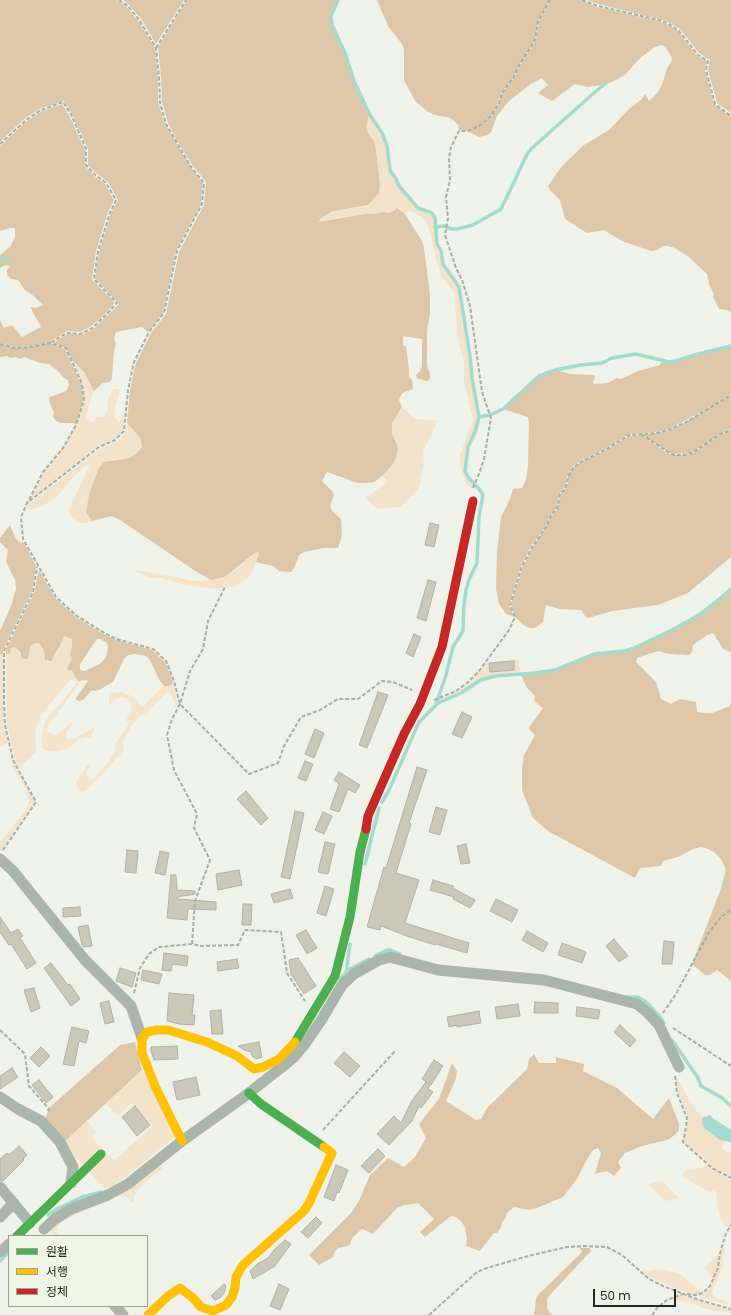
<!DOCTYPE html>
<html>
<head>
<meta charset="utf-8">
<style>
  body { margin:0 }
  #map { position:relative; width:731px; height:1315px; overflow:hidden; background:#eff2e9; font-family:Poppins,"Noto Sans KR",sans-serif }
  canvas { display:block }
  .legend { position:absolute; left:8px; top:1235px; width:140px; height:72px; box-sizing:border-box; background:#f0f6e5; border:1px solid #9fa397; margin:0; padding:5px 7px; list-style:none; font-size:12px; color:#252721 }
  .legend li { display:flex; align-items:center; gap:8px; height:20px }
  .legend b { width:20px; border:1px solid #9fa397 }
  .scale { position:absolute; left:593px; top:1289px; width:83px; height:18px; box-sizing:border-box; border:2px solid #252721; border-top:0; padding-left:5px; font-size:12px; line-height:14px; white-space:nowrap; color:#252721; -webkit-text-stroke:3px #f0f6e5; paint-order:stroke }
</style>
</head>
<body>
<div id="map">
<canvas width="731" height="1315"></canvas>
<ul class="legend">
<li><b style="height:5px;background:#4caf50"></b>원활</li>
<li><b style="height:5px;background:#ffc107"></b>서행</li>
<li><b style="height:5px;background:#c62828"></b>정체</li>
</ul>
<div class="scale">50 m</div>
</div>
<script>
const g = document.querySelector('canvas').getContext('2d');
g.lineJoin = 'round';
function fill(path, color) {
  g.fillStyle = color;
  g.fill(path, 'evenodd');
}
function toPath(rows) {
  const path = new Path2D();
  for (const r of rows) {
    path.moveTo(r[0], r[1]);
    for (let i = 2; i < r.length; i += 2) path.lineTo(r[i], r[i + 1]);
  }
  return path;
}
function strokePath(path, color, width, dash) {
  g.strokeStyle = color;
  g.lineWidth = width;
  g.lineCap = dash ? 'butt' : 'round';
  g.setLineDash(dash || []);
  g.stroke(path);
}
fill(toPath([
  [369,115,382,133,387,147,390,170,398,187,417,208,431,213,434,219,436,244,440,251,442,264,458,287,460,293,471,378,478,417,474,432,468,446,464,463,464,471,474,485,472,489,467,485,460,466,460,455,473,420,464,381,464,363,458,339,454,291,447,284,441,275,436,260,428,225,422,217,415,213,410,211,405,214,397,208,390,213,384,212,375,214,366,214,319,223,321,218,333,211,368,205,373,200,380,185,376,149,374,141,368,133,366,127],
  [72,360,85,373,94,391,92,395,86,418,92,423,97,417,103,417,108,410,107,401,113,389,120,389,114,412,115,418,119,422,124,412,123,431,115,439,98,446,30,500,44,473,63,448,77,425,84,400,82,384],
  [402,407,415,419,435,420,437,422,423,452,424,463,419,488,400,507,377,509,365,498,388,482,383,475,390,468,397,455,397,444,392,434,392,423],
  [127,423,137,434,141,440,142,447,136,454,129,458,112,460,99,468,89,494,86,512,92,521,86,523,78,523,70,516,69,509,90,465,84,467,71,479,62,491,52,501,33,509,27,509,29,504,100,449,117,442,126,432],
  [256,552,259,552,253,570,248,578,241,583,234,587,226,588,228,584,226,583,223,588,216,589,185,585,161,578,150,578,137,572,135,570,173,576,193,581,211,580,224,577,237,569],
  [64,636,72,639,72,647,70,655,72,658,67,665,70,670,72,669,74,672,74,676,76,679,70,680,41,715,35,732,36,752,19,768,15,759,7,725,6,654,8,654,11,648,15,647,22,659,29,655,30,646,36,643,40,644,44,651,45,660,49,661,52,661,54,655,60,646],
  [0,654,3,654,3,703,4,725,8,743,0,747],
  [518,659,520,674,496,676,481,679,460,692,438,702,437,700,457,692,468,684,486,663],
  [82,680,48,726,47,731,53,735,57,735,71,722,73,725,66,732,66,737,69,739,75,738,95,727,91,737,82,738,66,749,57,751,45,751,41,747,42,738,43,728,47,717,61,703,78,681],
  [173,682,178,704,176,708,172,696,170,692,167,692,147,712,139,717,132,725,122,743,124,747,123,751,102,775,85,791,80,791,76,786,77,780,87,765,90,766,86,773,87,777,93,779,97,776,110,759,116,750,114,745,128,725,127,717,131,710,131,703,127,699,122,697,117,698,109,705,109,697,112,693,122,692,129,695,134,697,141,706,145,704,164,686,168,686],
  [12,760,35,802,0,852,0,842,25,811,28,805,29,800,26,789,13,768],
  [142,1070,176,1136,114,1186,104,1188,89,1171,108,1154,114,1160,153,1126,132,1103,118,1116,106,1104],
  [676,1075,691,1103,702,1118,702,1123,704,1128,720,1140,726,1141,723,1145,723,1150,731,1154,731,1177,713,1167,684,1142,688,1118,678,1092,676,1082],
  [87,1121,96,1132,92,1137,102,1149,84,1166,63,1143],
  [187,1144,160,1166,163,1169,155,1173,140,1188,134,1195,134,1204,125,1196,118,1195,95,1205,61,1222,56,1231,58,1236,55,1236,49,1230,50,1227],
  [707,1165,731,1180,731,1224,728,1229,722,1221,719,1214,717,1202,717,1195,715,1191,708,1191,683,1177,684,1172,687,1169,700,1168],
  [662,1181,679,1198,665,1201,648,1184],
  [724,1243,723,1267,712,1293,714,1297,731,1303,731,1306,693,1295,704,1294,711,1287,713,1280,705,1267,719,1253,717,1272,720,1254],
  [641,1269,648,1271,657,1269,673,1272,683,1276,702,1293,691,1295,684,1292,650,1277],
  [682,1295,699,1301,731,1310,731,1313,705,1309,689,1302,677,1301,670,1299]
]), '#f4e3cb');
fill(toPath([
  [0,0,117,0,127,7,139,22,155,48,158,77,158,103,165,124,191,168,203,183,201,204,176,251,163,313,148,332,142,327,116,332,114,338,116,345,114,350,112,378,110,382,103,383,94,391,85,373,72,360,66,348,53,343,68,334,81,335,92,330,106,317,119,304,95,278,99,252,111,213,118,200,108,182,96,173,88,165,88,149,72,114,64,101,39,109,24,119,0,142],
  [123,0,184,0,156,44,142,20,129,5],
  [187,0,337,0,330,16,331,25,344,53,353,81,369,115,366,127,368,133,374,141,376,149,380,185,379,193,368,205,333,211,321,218,319,222,366,214,375,214,384,212,390,213,397,208,405,214,422,241,424,248,430,295,430,314,427,331,427,366,430,373,430,379,427,381,422,380,417,378,416,375,420,371,422,366,422,339,403,336,403,345,406,346,409,370,409,377,412,380,413,389,402,393,399,400,402,407,392,423,392,434,397,444,398,450,395,460,390,468,383,475,374,482,367,483,358,483,327,472,322,481,332,491,334,495,330,506,332,511,341,519,342,535,338,548,323,548,304,552,299,555,294,568,291,572,279,571,273,566,256,562,259,553,256,552,230,573,224,577,211,580,197,572,120,520,112,516,92,521,86,512,89,494,99,468,104,462,129,458,136,454,142,447,141,440,137,434,127,423,130,390,136,363,151,333,166,314,179,252,204,205,206,182,193,166,177,141,168,123,162,102,161,77,158,47],
  [377,0,550,0,538,21,535,40,518,67,514,77,501,93,498,102,491,116,479,126,467,130,459,130,458,125,453,120,448,117,439,116,428,112,415,101,404,80,404,50,402,44,388,26],
  [551,0,580,0,597,7,659,21,669,25,678,31,697,56,707,61,705,70,714,104,731,117,731,312,727,310,719,309,713,297,714,294,709,284,707,274,689,257,675,248,668,246,663,246,657,250,651,251,622,241,604,230,587,233,565,219,560,200,550,190,548,186,562,166,584,145,609,130,630,108,641,100,645,94,649,101,658,92,662,85,667,68,671,62,672,58,666,48,662,45,655,47,639,59,626,74,616,80,607,84,609,81,602,85,587,87,575,84,552,101,538,93,548,85,542,78,531,84,509,101,497,116,491,132,488,135,479,137,467,131,479,126,492,116,499,103,502,93,515,77,519,67,536,40,539,21],
  [587,0,731,0,731,113,717,103,708,70,710,60,699,53,680,29,670,23,659,19,598,4],
  [62,104,69,115,85,150,85,166,94,176,105,184,114,200,108,212,96,251,92,279,115,303,104,315,90,327,80,332,67,331,48,343,31,346,14,347,0,343,0,320,4,328,12,325,22,337,41,327,30,307,36,308,43,305,35,297,25,290,18,280,11,279,7,275,7,270,10,266,5,265,0,268,0,262,9,257,8,256,0,261,0,255,10,247,15,237,15,228,10,228,0,231,0,146,26,122,40,112],
  [50,343,65,349,81,384,83,400,76,425,73,423,61,423,56,421,53,417,54,413,49,401,50,397,66,391,69,385,68,380,64,378,58,371,49,364,40,363,24,357,21,359,15,357,10,358,7,356,0,357,0,344,14,348,31,347],
  [731,347,731,394,715,404,671,428,657,432,629,434,607,448,582,460,572,467,567,477,566,483,564,488,559,494,556,509,552,513,545,527,530,548,520,569,509,605,514,617,506,614,499,604,496,589,497,552,501,517,510,499,513,489,522,488,526,480,528,465,529,424,528,417,503,409,539,377,556,370,570,374,593,375,595,376,593,382,594,384,608,383,617,378,621,379,638,371,660,365,662,361,669,363,675,362,698,355],
  [731,395,731,429,719,435,691,453,674,454,668,452,642,435,664,432,679,426],
  [731,430,731,557,688,593,658,605,612,611,588,618,585,616,581,610,559,609,546,605,543,622,535,628,530,628,525,626,515,617,511,605,522,569,532,549,546,527,553,514,557,510,561,494,565,489,568,483,568,477,573,468,583,461,607,450,629,436,641,435,667,453,674,455,683,455,692,454,719,436],
  [10,525,16,539,19,542,24,543,36,566,32,591,3,650,3,654,0,654,0,631,11,606,16,589,15,580,6,562,8,550,0,542,0,538],
  [39,570,55,598,76,617,100,632,116,640,152,650,165,662,173,682,171,685,168,686,164,686,160,681,150,660,146,656,135,654,128,655,124,659,113,682,99,690,94,691,92,690,84,699,80,701,76,700,76,698,88,681,87,680,78,681,76,679,72,670,68,670,67,668,72,658,70,655,72,647,72,639,64,636,60,646,54,655,52,661,49,661,45,660,44,651,40,644,36,643,30,646,29,655,27,659,22,659,20,652,15,647,11,648,10,653,6,654,6,650,34,593],
  [97,639,100,639,107,643,108,647,106,657,100,664,85,671,82,671,80,669,80,664],
  [731,589,731,652,723,649,714,634,712,633,707,635,693,645,692,652,689,655,670,654,658,651,637,658,636,662,656,682,661,699,671,704,680,699,696,702,697,712,706,713,712,713,730,706,731,701,731,981,717,970,710,975,705,975,692,964,720,891,726,870,721,859,714,852,708,849,701,847,693,849,678,857,663,861,661,866,640,868,635,878,548,831,533,818,522,790,522,769,524,755,535,735,529,729,530,726,543,708,535,702,534,699,535,696,527,688,521,675,556,670,594,654,623,652,633,649,673,631,699,615,712,606],
  [135,1042,142,1070,63,1143,44,1121,50,1107,120,1045],
  [534,1054,539,1063,556,1063,556,1057,584,1064,583,1071,617,1088,653,1119,669,1098,679,1124,679,1130,675,1135,667,1140,642,1146,625,1153,618,1162,621,1168,614,1176,607,1171,595,1174,601,1153,598,1148,593,1150,585,1163,577,1179,563,1197,537,1208,529,1210,514,1207,507,1213,505,1219,502,1222,501,1227,497,1233,494,1233,480,1251,466,1246,467,1239,465,1227,461,1221,455,1217,451,1216,425,1237,420,1232,434,1219,418,1203,405,1205,397,1208,373,1234,362,1229,352,1238,350,1245,339,1248,335,1251,333,1257,319,1265,309,1255,351,1213,359,1201,370,1175,388,1158,404,1167,415,1157,426,1138,419,1124,439,1099,452,1063,457,1071,456,1079,446,1101,476,1120,481,1119,487,1108,527,1069,529,1059],
  [580,1248,590,1248,591,1251,549,1296,547,1300,547,1305,548,1310,552,1315,534,1315,536,1299,538,1295,582,1252]
]), '#ddc7a8');
fill(toPath([
  [710,1115,714,1119,731,1130,731,1142,720,1140,704,1128,702,1123,702,1118]
]), '#a3dcce');
strokePath(toPath([
  [338,0,331,16,332,25,345,53,354,81,370,115,382,133,387,146,390,170,396,179,399,186,418,208,432,213,435,218,437,244,441,251,443,264,459,287,470,356,472,378,479,417,475,432,468,447,465,471,468,477,479,489,483,495,479,517,477,563,469,580,466,590,464,604,463,631,453,647,446,675,436,704],
  [436,227,444,226,452,229,457,229,473,225,501,209,515,180,526,156,531,149,595,92,606,83],
  [0,261,8,257],
  [479,417,490,415,503,409,539,376,555,370,581,365,602,363,612,358,636,354,669,362,675,361,698,354,731,346],
  [382,802,389,790,419,722,438,703,461,693,481,680,496,676,535,673,555,670,594,654,623,651,632,649,672,630,699,615,712,605,731,589],
  [365,864,379,808],
  [375,956,385,951,390,950,400,954],
  [346,973,350,944],
  [340,979,350,969,369,959],
  [627,997,638,997,646,1002,660,1017,664,1023],
  [672,1040,698,1078,701,1086,722,1098,731,1106],
  [48,1215,57,1209,82,1197,101,1192],
  [0,1261,9,1252]
]), '#a3dcce', 3.5);
const building = toPath([
  [430,523,439,525,434,547,425,545,430,523],
  [428,580,436,582,426,621,417,618,428,580],
  [414,634,421,637,413,657,406,653,414,634],
  [514,661,514,670,490,672,489,663,514,661],
  [378,692,388,695,367,748,359,745,378,692],
  [462,712,472,717,462,738,452,734,462,712],
  [315,729,324,733,314,758,305,754,315,729],
  [305,761,313,764,306,781,298,778,305,761],
  [417,767,427,770,409,823,411,824,396,873,419,880,405,923,469,943,467,953,436,944,435,945,407,936,381,926,380,930,367,927,384,867,386,868,417,767],
  [339,772,360,785,355,793,348,789,339,812,330,809,339,784,334,780,339,772],
  [246,791,268,818,261,825,237,799,246,791],
  [436,807,447,810,440,835,429,832,436,807],
  [295,811,304,813,290,879,281,877,295,811],
  [323,812,332,816,324,834,315,830,323,812],
  [325,842,335,844,328,874,318,872,325,842],
  [466,844,470,863,461,864,457,846,466,844],
  [127,850,138,851,136,873,125,872,127,850],
  [160,851,169,853,165,875,155,873,160,851],
  [239,870,242,885,218,890,216,874,239,870],
  [171,875,176,875,177,890,195,891,195,894,177,897,178,899,216,902,216,910,188,909,187,920,167,918,171,875],
  [433,880,453,886,453,888,475,900,470,908,453,899,454,897,430,890,433,880],
  [325,886,334,889,326,916,317,913,325,886],
  [290,889,293,898,274,903,271,894,290,889],
  [496,899,518,910,512,922,490,911,496,899],
  [243,904,252,904,251,925,242,925,243,904],
  [80,907,81,916,63,917,63,908,80,907],
  [0,917,11,933,18,929,23,936,20,938,36,963,27,969,11,944,9,945,0,932,0,917],
  [88,925,92,946,84,947,82,945,78,927,88,925],
  [306,930,317,948,307,954,296,935,306,930],
  [527,931,548,943,543,952,522,940,527,931],
  [614,939,628,956,619,962,606,946,614,939],
  [664,941,674,942,672,964,662,964,664,941],
  [562,943,586,952,582,963,558,955,562,943],
  [164,953,188,956,187,966,172,964,171,971,162,970,164,953],
  [298,958,316,986,304,994,291,974,289,960,298,958],
  [237,959,239,968,218,971,217,962,237,959],
  [51,963,68,985,70,984,80,999,71,1006,44,968,51,963],
  [120,968,136,973,132,987,116,981,120,968],
  [143,970,162,974,159,984,141,980,143,970],
  [34,988,40,1008,31,1012,24,990,34,988],
  [169,993,194,995,192,1015,195,1015,194,1025,179,1024,167,1021,169,993],
  [109,1001,114,1022,105,1024,100,1003,109,1001],
  [535,1002,558,1003,558,1013,534,1013,535,1002],
  [518,1004,520,1016,497,1019,495,1007,518,1004],
  [577,1007,600,1010,598,1019,576,1016,577,1007],
  [221,1010,223,1034,212,1034,210,1011,221,1010],
  [479,1011,481,1023,457,1027,457,1025,449,1027,447,1017,479,1011],
  [620,1025,636,1040,630,1047,614,1032,620,1025],
  [72,1027,89,1031,86,1043,79,1041,74,1066,63,1064,72,1027],
  [259,1042,262,1057,256,1059,252,1056,251,1052,244,1050,238,1046,259,1042],
  [177,1046,178,1059,154,1060,151,1051,151,1047,177,1046],
  [41,1047,50,1056,39,1067,30,1058,41,1047],
  [344,1052,360,1066,350,1077,334,1063,344,1052],
  [434,1060,443,1066,431,1085,422,1079,434,1060],
  [12,1068,18,1077,0,1089,0,1076,12,1068],
  [196,1077,200,1095,177,1100,173,1082,196,1077],
  [39,1080,53,1097,46,1103,32,1085,39,1080],
  [426,1082,430,1085,428,1089,433,1092,421,1108,419,1106,412,1121,389,1145,377,1134,394,1116,401,1123,411,1102,426,1082],
  [135,1106,150,1125,137,1136,122,1117,135,1106],
  [19,1146,27,1155,23,1159,24,1160,3,1181,0,1180,0,1159,7,1153,9,1155,19,1146],
  [378,1149,385,1156,369,1173,361,1166,378,1149],
  [336,1165,348,1170,339,1193,337,1192,334,1201,324,1197,336,1165],
  [316,1217,322,1223,308,1238,301,1232,316,1217],
  [285,1240,291,1244,275,1266,253,1279,250,1271,257,1264,268,1258,274,1250,285,1240],
  [224,1284,226,1286,224,1293,220,1298,215,1300,211,1296,224,1284],
  [279,1284,289,1289,280,1310,270,1306,279,1284]
]);
fill(building, '#cac8b8');
strokePath(building, '#b1b2aa', 1);
strokePath(toPath([
  [119,0,128,6,140,21,156,48,159,77,160,103,166,124,191,167,204,183,202,204,177,251,164,313,149,332,134,362,128,390,124,431,115,440,99,447,27,503,21,517,23,539,56,597,77,616,101,631,116,639,153,649,166,661,174,681,180,704,249,774,278,763,284,746,301,717,320,710,338,699,358,699,382,681,393,682,412,690],
  [582,0,598,6,659,20,669,24,679,31,698,55,708,61,706,70,715,104,731,116],
  [156,48,186,0],
  [0,144,25,121,39,111,63,102,71,114,86,149,86,165,95,175,106,183,116,200,110,213,98,251,94,279,117,303,105,316,91,329,80,334,67,333,50,343],
  [0,344,14,348,31,347,50,343,66,348,82,384,84,400,76,425,63,448,43,472,28,502],
  [641,434,668,452,674,455,683,455,692,453,719,435,731,430],
  [473,488,479,474,484,459,491,418,482,392,470,306,462,280,456,268,445,235,448,218,446,197,450,180,449,158,451,147,459,131,467,131,479,126,491,116,499,103,502,93,514,77,518,67,535,40,538,21,550,0],
  [434,700,456,691,467,683,479,671,509,630,515,617,510,605,521,569,531,549,546,527,552,514,557,509,560,494,565,489,567,483,568,477,573,468,583,461,607,449,629,435,657,433,671,429,686,422,731,395],
  [3,850,36,802,13,760,5,725,4,703,4,651,33,592,37,567],
  [192,944,195,901,210,860,194,828,197,814,174,770,167,735,172,719,180,704,190,671,203,649,208,621,226,585],
  [134,993,140,968,149,954,159,947,192,944,200,946,238,945,245,930,281,932,287,973,305,1001],
  [663,1013,676,994,708,934,721,917,731,910],
  [673,1028,731,1066],
  [0,1030,25,1054,29,1086,49,1109,47,1112],
  [675,1076,677,1093,687,1118,686,1127,683,1142,712,1168,731,1178],
  [323,1130,395,1051],
  [687,1294,695,1295,703,1293,710,1286,718,1268,720,1253,726,1233,731,1225],
  [429,1315,477,1272,487,1268,528,1256,567,1247,584,1246,607,1247,622,1255,649,1279,663,1286,699,1300,731,1309],
  [652,1315,658,1307,667,1300,683,1294]
]), '#a7b0a7', 2, [4, 2]);
strokePath(toPath([
  [0,859,13,871,85,960,131,1006,142,1038],
  [0,1097,18,1109,41,1121,60,1142,73,1167,71,1183],
  [0,1187,30,1223],
  [0,1217,14,1203],
  [44,1229,55,1219,71,1209,108,1195,128,1184,182,1141,245,1096,282,1067,294,1057,305,1044,322,1019,342,985,354,974,379,960,390,957,438,970,544,980,637,1004,647,1012,659,1025,679,1067],
  [0,1252,9,1244],
  [115,1306,123,1315]
]), '#aab6ab', 11);
strokePath(toPath([
  [295,1042,335,976,350,917,360,852,366,829],
  [249,1093,261,1104,324,1147],
  [17,1236,101,1154]
]), '#4caf50', 9);
strokePath(toPath([
  [182,1141,155,1086,142,1053,142,1038,147,1032,157,1030,168,1030,207,1042,237,1056,254,1069,263,1067,279,1059,295,1042],
  [148,1315,168,1296,180,1288,193,1298,201,1307,213,1311,226,1305,232,1297,235,1288,236,1277,243,1265,304,1211,309,1203,332,1153,324,1147]
]), '#ffc107', 9);
strokePath(toPath([
  [366,829,368,816,404,734,420,704,442,647,473,501]
]), '#c62828', 9);
</script>
</body>
</html>
